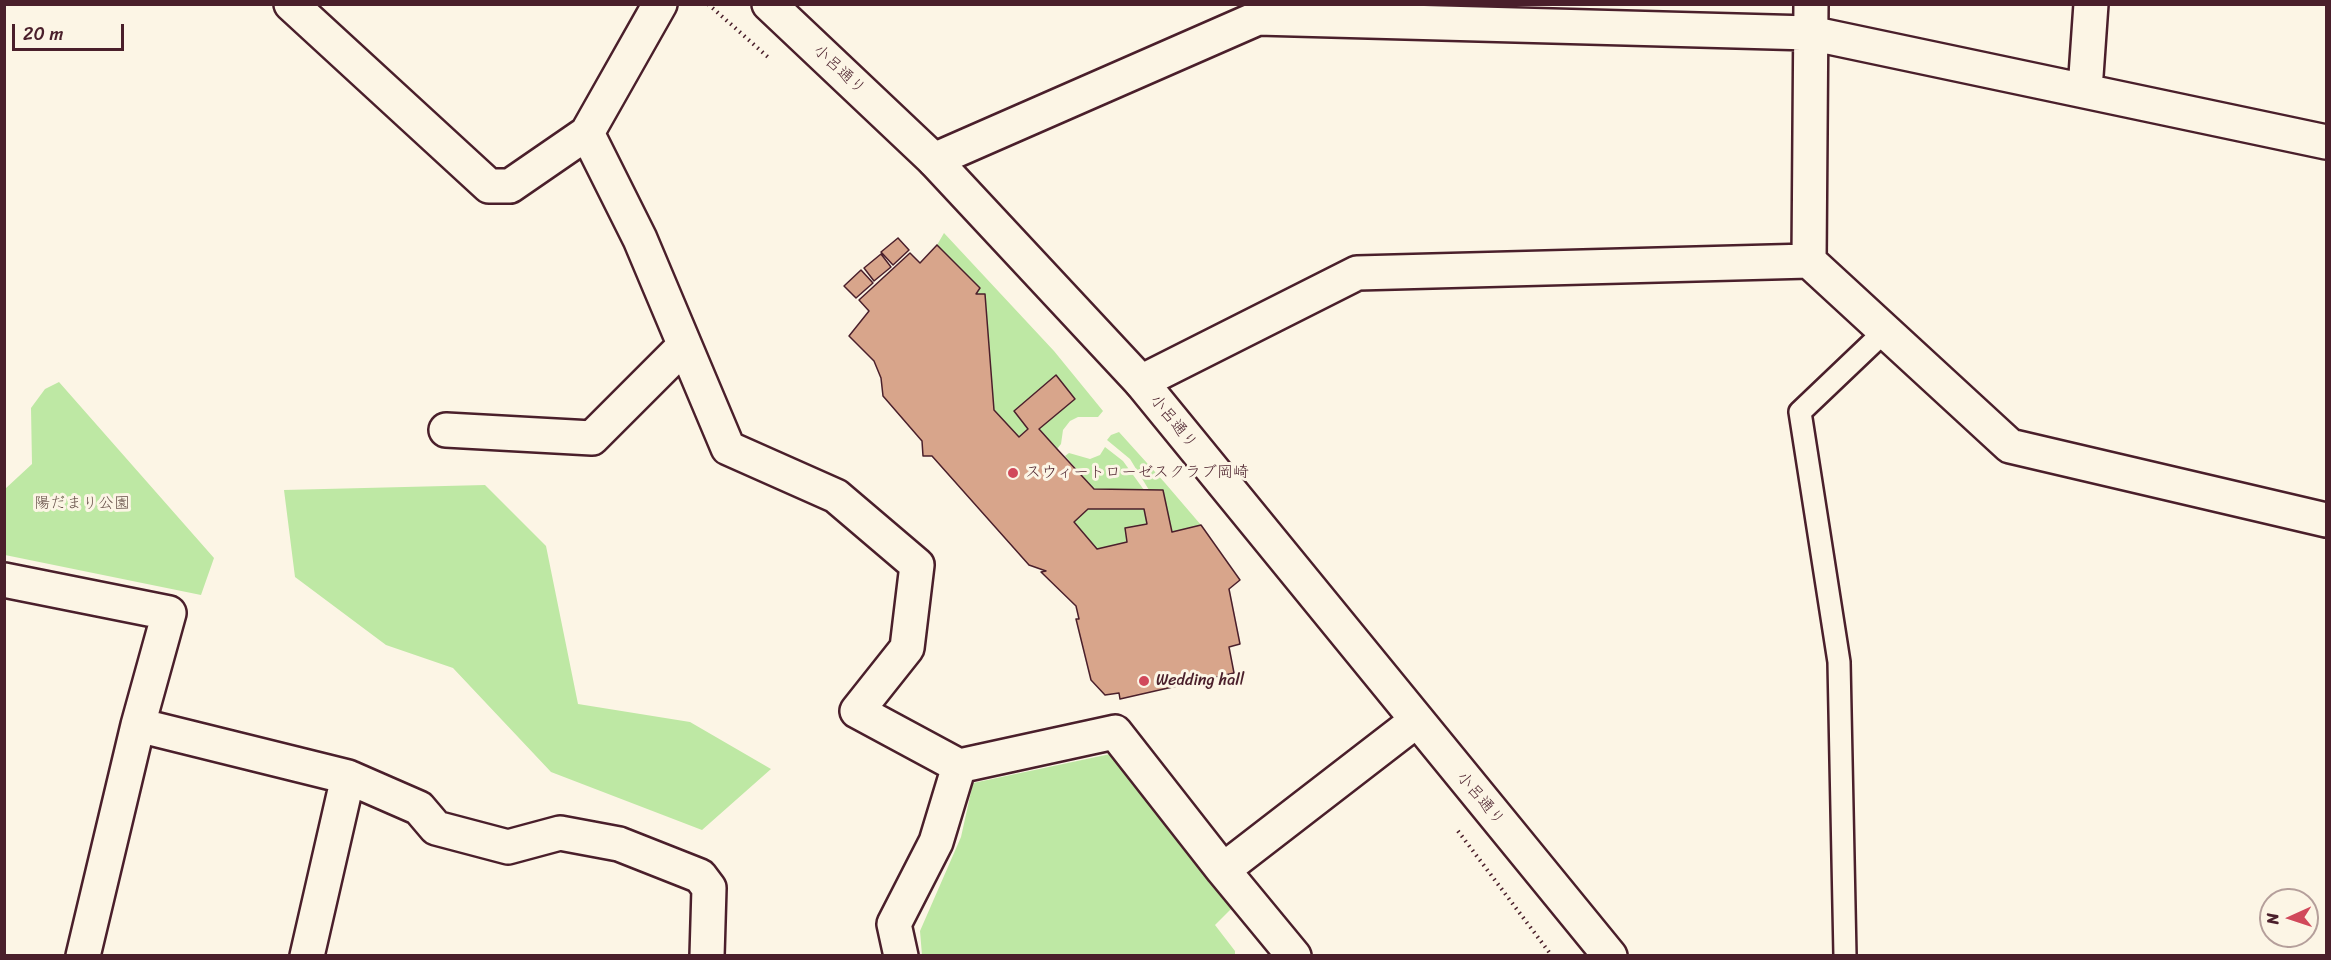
<!DOCTYPE html>
<html>
<head>
<meta charset="utf-8">
<style>
  body { margin:0 }
  #map { position:relative; width:2331px; height:960px; overflow:hidden; background:#fcf5e5; font-family:Sriracha,sans-serif }
  canvas { display:block }
  .frame { position:absolute; inset:0; border:6px solid #4a1f2b; pointer-events:none }
  .north { position:absolute; left:2259px; top:888px; width:60px; height:60px; box-sizing:border-box; background:#fcf5e5; border:2px solid #b59f9b; border-radius:50%; rotate:267deg; font-size:16px; font-weight:700; line-height:24px; text-align:center; color:#4a1f2b }
  .north::after { content:''; display:block; margin:auto; width:21px; height:27px; background:#d1495b; clip-path:polygon(50% 0,100% 100%,50% 72%,0 100%) }
  .scale { position:absolute; left:12px; top:24px; width:112px; height:27px; box-sizing:border-box; border:3px solid #4a1f2b; border-top:0; padding-left:8px; font-size:18px; line-height:21px; white-space:nowrap; color:#4a1f2b; -webkit-text-stroke:4px #fcf5e5; paint-order:stroke }
</style>
</head>
<body>
<div id="map">
<canvas width="2331" height="960"></canvas>
<div class="frame"></div>
<div class="north">N</div>
<div class="scale">20 m</div>
</div>
<script>
const g = document.querySelector('canvas').getContext('2d');
g.lineJoin = 'round';
function fill(path, color) {
  g.fillStyle = color;
  g.fill(path, 'evenodd');
}
function toPath(rows) {
  const path = new Path2D();
  for (const r of rows) {
    path.moveTo(r[0], r[1]);
    for (let i = 2; i < r.length; i += 2) path.lineTo(r[i], r[i + 1]);
  }
  return path;
}
function strokePath(path, color, width, dash) {
  g.strokeStyle = color;
  g.lineWidth = width;
  g.lineCap = dash ? 'butt' : 'round';
  g.setLineDash(dash || []);
  g.stroke(path);
}
function label(font, color, halo, rows, align = 'center') {
  g.font = font + ' Sriracha,"Klee One",sans-serif';
  g.lineWidth = 6;
  g.setLineDash([]);
  g.textBaseline = 'middle';
  g.strokeStyle = halo;
  g.fillStyle = color;
  for (const [text, x, y, turn = 0] of rows) {
    g.save();
    g.translate(x, y);
    g.rotate((+turn || 0) * Math.PI / 180);
    g.textAlign = isNaN(turn) ? turn : align;
    if (halo) g.strokeText(text, 0, 0);
    g.fillText(text, 0, 0);
    g.restore();
  }
}
fill(toPath([
  [944,233,1054,351,1103,411,1098,417,1078,417,1070,421,1063,430,1061,444,1057,449,1039,429,1075,399,1056,375,1014,411,1028,429,1019,437,994,410,976,294,979,288,937,245],
  [59,382,214,558,201,595,5,555,5,489,32,464,31,408,45,389],
  [1119,432,1165,483,1201,525,1172,532,1163,490,1149,490,1130,459,1107,440,1111,435],
  [1105,447,1123,461,1144,490,1094,489,1065,456,1069,453,1090,459,1100,455],
  [485,485,546,546,578,704,690,722,771,769,702,830,551,772,453,668,386,645,295,577,284,490],
  [1088,509,1144,509,1147,524,1125,528,1127,542,1097,549,1074,522],
  [1115,753,1232,908,1215,925,1235,951,1235,955,922,955,920,931,961,837,973,783]
]), '#bee8a4');
const building = toPath([
  [898,238,909,250,893,265,881,252,898,238],
  [937,245,980,288,976,294,985,294,994,410,1019,437,1028,429,1014,411,1056,375,1075,399,1039,429,1057,449,1094,489,1163,490,1172,532,1201,525,1240,580,1229,589,1240,644,1229,647,1234,673,1120,699,1119,693,1105,695,1091,680,1076,619,1079,619,1076,606,1041,572,1046,571,1029,565,932,456,923,456,922,441,883,396,881,378,874,361,849,336,869,311,859,300,910,253,920,263,937,245],
  [1088,509,1144,509,1147,524,1125,528,1127,542,1097,549,1074,522,1088,509],
  [881,254,891,267,874,281,864,268,881,254],
  [861,270,873,283,856,298,844,286,861,270]
]);
fill(building, '#d8a58b');
strokePath(building, '#4a1f2b', 1.5);
const lane = toPath([
  [1845,956,1839,662,1800,412,1885,331]
]);
const street = toPath([
  [291,4,489,186,510,186,587,133],
  [660,4,587,133,640,239,728,448,836,496,917,565,907,648,857,711,959,766,1115,732,1223,870],
  [2085,90,2091,4],
  [934,160,1258,18,1810,33,2326,142],
  [1809,261,1811,4],
  [1141,382,1357,273,1809,261,2010,446,2326,520],
  [446,430,592,438,684,346],
  [4,580,169,613,138,725,348,777,419,808,436,828,508,847,560,833,619,844,700,876,709,888,707,956],
  [83,956,138,725],
  [307,956,348,777],
  [901,956,894,924,936,842,959,766],
  [1294,956,1223,870,1416,721]
]);
const secondary = toPath([
  [769,4,934,160,1141,382,1610,956]
]);
strokePath(lane, '#4a1f2b', 26);
strokePath(street, '#4a1f2b', 38);
strokePath(secondary, '#4a1f2b', 38);
strokePath(toPath([
  [708,4,768,57],
  [1458,831,1552,956]
]), '#4a1f2b', 4, [1.5, 4.5]);
strokePath(lane, '#fcf5e5', 21);
strokePath(street, '#fcf5e5', 33);
strokePath(secondary, '#fcf5e5', 33);
for (const [x, y, r, color] of [
  [1013,473,6,"#d1495b"],
  [1144,681,6,"#d1495b"]
]) {
  const dot = new Path2D();
  dot.arc(x, y, r, 0, 2 * Math.PI);
  g.fillStyle = color;
  g.fill(dot);
  strokePath(dot, '#fcf5e5', 2);
}
label('16px', '#4a1f2b', '#fcf5e5', [
  ["小呂通り",839,70,43],
  ["小呂通り",1173,422,51],
  ["小呂通り",1480,799,50]
]);
label('16px', '#4a1f2b', '#fcf5e5', [
  ["スウィートローゼスクラブ岡崎",1025,473],
  ["Wedding hall",1156,681]
], 'left');
label('16px', '#675149', '#fcf5e5', [
  ["陽だまり公園",82,504]
]);
</script>
</body>
</html>
